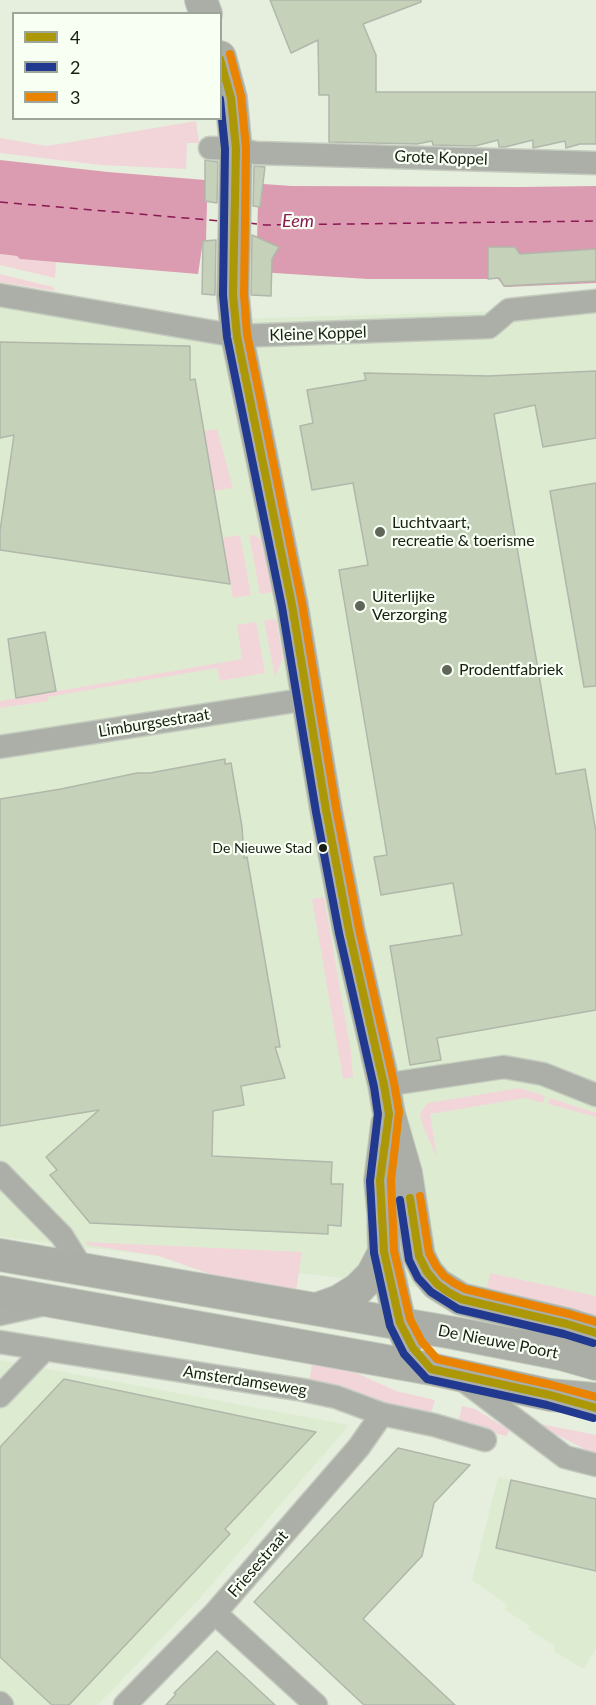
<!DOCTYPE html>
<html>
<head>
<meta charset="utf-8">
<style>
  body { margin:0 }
  #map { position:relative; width:596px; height:1705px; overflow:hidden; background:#e6efde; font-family:Lato,sans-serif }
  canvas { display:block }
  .legend { position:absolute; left:12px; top:12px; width:210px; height:108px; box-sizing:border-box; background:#f8fff3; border:2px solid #9ea599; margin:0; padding:8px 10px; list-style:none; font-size:18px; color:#171d12 }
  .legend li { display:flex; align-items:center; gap:12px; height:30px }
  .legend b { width:30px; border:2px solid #9ea599 }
</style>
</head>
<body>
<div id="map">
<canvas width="596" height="1705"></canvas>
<ul class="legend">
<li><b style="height:8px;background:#ac9706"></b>4</li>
<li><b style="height:8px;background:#213a8f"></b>2</li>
<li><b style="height:8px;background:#e98300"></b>3</li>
</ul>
</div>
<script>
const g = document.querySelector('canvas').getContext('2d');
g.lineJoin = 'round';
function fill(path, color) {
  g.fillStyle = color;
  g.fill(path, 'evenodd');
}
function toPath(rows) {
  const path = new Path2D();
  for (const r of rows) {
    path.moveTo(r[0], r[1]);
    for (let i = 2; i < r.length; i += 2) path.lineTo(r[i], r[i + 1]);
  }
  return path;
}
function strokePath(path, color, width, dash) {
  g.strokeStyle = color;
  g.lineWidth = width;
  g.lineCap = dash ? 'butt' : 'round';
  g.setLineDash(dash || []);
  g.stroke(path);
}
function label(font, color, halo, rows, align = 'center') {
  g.font = font + ' Lato,sans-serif';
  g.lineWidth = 4.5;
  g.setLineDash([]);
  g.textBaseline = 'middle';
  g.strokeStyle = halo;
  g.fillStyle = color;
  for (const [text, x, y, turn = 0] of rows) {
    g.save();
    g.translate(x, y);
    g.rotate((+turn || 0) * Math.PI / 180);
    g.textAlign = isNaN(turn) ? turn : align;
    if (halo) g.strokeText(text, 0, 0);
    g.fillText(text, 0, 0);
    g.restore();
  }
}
fill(toPath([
  [0,292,202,320,596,308,596,1311,489,1296,0,1237],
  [0,1360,349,1425,200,1598,98,1705,0,1705],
  [498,1477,596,1499,596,1649,583,1669,554,1651,555,1646,528,1629,530,1626,505,1610,508,1605,472,1580]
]), '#ddecd1');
fill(toPath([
  [196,121,199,143,187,143,186,169,101,165,0,153,0,138,47,146],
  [0,254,17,256,20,259,56,262,55,278,0,265],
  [0,274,53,287,55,291,0,282],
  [217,429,233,488,214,491,204,431],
  [249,534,260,538,262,543,272,592,260,594],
  [240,535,251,595,233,598,222,538],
  [276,619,283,658,275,677,264,620],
  [256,622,265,673,220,681,217,668,48,697,48,701,0,708,0,701,242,659,237,625],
  [324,897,351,1052,353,1077,343,1079,312,899],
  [519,1088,545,1096,543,1103,525,1098,430,1114,437,1158,423,1126,420,1113,428,1103],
  [550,1098,596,1113,596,1117,548,1104],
  [86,1243,87,1242,302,1252,296,1292,221,1278,159,1256,87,1245],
  [490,1273,596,1296,596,1322,485,1298],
  [312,1364,348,1369,396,1391,435,1400,431,1413,427,1417,311,1382,310,1377],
  [462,1406,475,1409,509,1430,507,1436,465,1427,460,1422,459,1419],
  [536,1423,596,1435,596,1455,536,1424]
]), '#f2d5d9');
fill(toPath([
  [0,160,108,172,205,180,205,202,261,203,263,184,292,186,521,187,596,186,596,283,505,287,498,279,368,279,259,272,276,253,274,245,268,242,203,241,198,274,20,259,17,256,0,254]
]), '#db9bb0');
fill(toPath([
  [207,202,258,202,257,242,206,241]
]), '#e6efde');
strokePath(toPath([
  [0,202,220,221],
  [249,223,265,225,596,221]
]), '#8b1953', 1.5, [8, 6]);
const building = toPath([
  [270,0,421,0,421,2,363,24,376,55,376,92,596,92,596,144,580,144,566,148,565,141,533,148,533,140,505,147,499,147,498,140,475,146,433,145,432,141,417,144,329,142,329,95,319,95,318,40,291,53,270,0],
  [205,160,218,162,217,203,205,201,205,160],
  [254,166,265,167,260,207,253,206,254,166],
  [252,235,279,247,272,259,271,296,251,295,252,235],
  [216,240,215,295,202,294,203,241,216,240],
  [488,247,515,247,520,254,596,249,596,281,504,286,499,278,488,279,488,247],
  [0,342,190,346,190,380,195,379,230,584,0,550,0,531,14,435,0,438,0,342],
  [596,371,596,438,543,447,535,405,494,414,556,774,585,769,596,832,596,1010,437,1038,441,1060,410,1065,390,946,462,935,453,883,381,895,374,857,387,855,339,570,368,565,353,483,312,490,300,426,313,423,307,390,366,380,364,373,488,376,596,371],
  [596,483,596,686,584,687,550,491,596,483],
  [45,632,56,691,16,698,8,639,45,632],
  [225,759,225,764,231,763,242,827,244,858,247,857,280,1047,275,1047,285,1078,241,1086,244,1105,213,1111,212,1156,332,1162,331,1184,343,1184,341,1226,328,1225,328,1234,90,1223,50,1175,57,1170,46,1157,99,1110,0,1126,0,799,61,789,137,773,150,773,225,759],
  [64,1379,316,1432,225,1529,230,1534,69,1705,52,1705,0,1657,0,1447,64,1379],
  [398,1448,470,1465,434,1503,422,1556,363,1619,455,1705,364,1705,254,1602,398,1448],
  [511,1480,596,1499,596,1571,496,1548,511,1480],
  [217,1651,275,1705,166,1705,176,1694,174,1693,217,1651]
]);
fill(building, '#c5d1b9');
strokePath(building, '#b1b7ab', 1.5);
const street = toPath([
  [210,148,236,149,256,153,596,163],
  [0,295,237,336,489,327,509,310,596,301],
  [0,747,308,699],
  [384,1085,504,1067,543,1074,596,1095],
  [0,1173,62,1236,82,1268],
  [0,1314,45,1304],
  [0,1342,303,1390,336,1397,382,1414,434,1425,485,1440],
  [463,1380,565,1457,596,1465],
  [0,1396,45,1349],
  [215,1613,316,1705],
  [0,1703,2,1705],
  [125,1705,215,1613,359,1447,382,1414]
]);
const secondary = toPath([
  [201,0,206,14],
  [220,57,231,98,236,149,233,295,237,336,292,605,326,810,349,931,384,1085,389,1114,406,1173,419,1256,427,1272,437,1284,461,1299,567,1324,596,1333],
  [387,1124,380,1180,383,1213,384,1252,400,1323,408,1339],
  [0,1255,454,1333,561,1354,596,1364],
  [0,1292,431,1369,550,1395,596,1399],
  [317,1309,339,1301,358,1289,372,1275,384,1252]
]);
strokePath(street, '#c5ccbf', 25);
strokePath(secondary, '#c5ccbf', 34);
strokePath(street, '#abafa8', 22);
strokePath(secondary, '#aaaea6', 32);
strokePath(toPath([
  [220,59,231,98,236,149,233,295,237,336,292,605,326,810,349,931,384,1085,389,1114,380,1180,384,1252,400,1323,413,1348,431,1369,550,1395,596,1408],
  [410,1198,419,1256,427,1272,437,1284,448,1292,461,1299,567,1324,596,1333]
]), '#ac9706', 8);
strokePath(toPath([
  [220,99,225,149,223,295,227,337,282,607,316,812,339,933,374,1087,378,1114,370,1181,374,1253,390,1326,404,1354,427,1379,547,1405,593,1418],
  [400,1200,409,1260,418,1278,431,1292,458,1309,564,1334,593,1343]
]), '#213a8f', 8);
strokePath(toPath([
  [230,54,241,96,246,148,244,295,247,334,302,603,336,808,359,929,394,1083,399,1112,391,1180,394,1251,410,1319,422,1342,437,1359,552,1385,596,1397],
  [420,1196,429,1253,436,1266,444,1276,454,1283,465,1289,569,1314,596,1322]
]), '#e98300', 8);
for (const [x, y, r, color] of [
  [380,532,6,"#5f6659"],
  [360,606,6,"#5f6659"],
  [447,670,6,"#5f6659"],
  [323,848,5,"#171d12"]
]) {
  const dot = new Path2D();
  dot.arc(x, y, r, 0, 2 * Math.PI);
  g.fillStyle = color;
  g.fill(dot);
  strokePath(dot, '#f8fff3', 2);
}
label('14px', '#171d12', '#f8fff3', [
  ["De Nieuwe Stad",312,848]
], 'right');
label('16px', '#171d12', '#f8fff3', [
  ["Grote Koppel",441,158,2],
  ["Kleine Koppel",318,334,-2],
  ["Limburgsestraat",154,723,-9],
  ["De Nieuwe Poort",498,1342,11],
  ["Amsterdamseweg",245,1381,9],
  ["Friesestraat",258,1564,-49]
]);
label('16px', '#171d12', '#f8fff3', [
  ["Luchtvaart,",392,523],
  ["recreatie & toerisme",392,541],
  ["Uiterlijke",372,597],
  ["Verzorging",372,615],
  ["Prodentfabriek",459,670]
], 'left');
label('italic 18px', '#8b1953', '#f8fff3', [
  ["Eem",298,221]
]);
</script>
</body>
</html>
